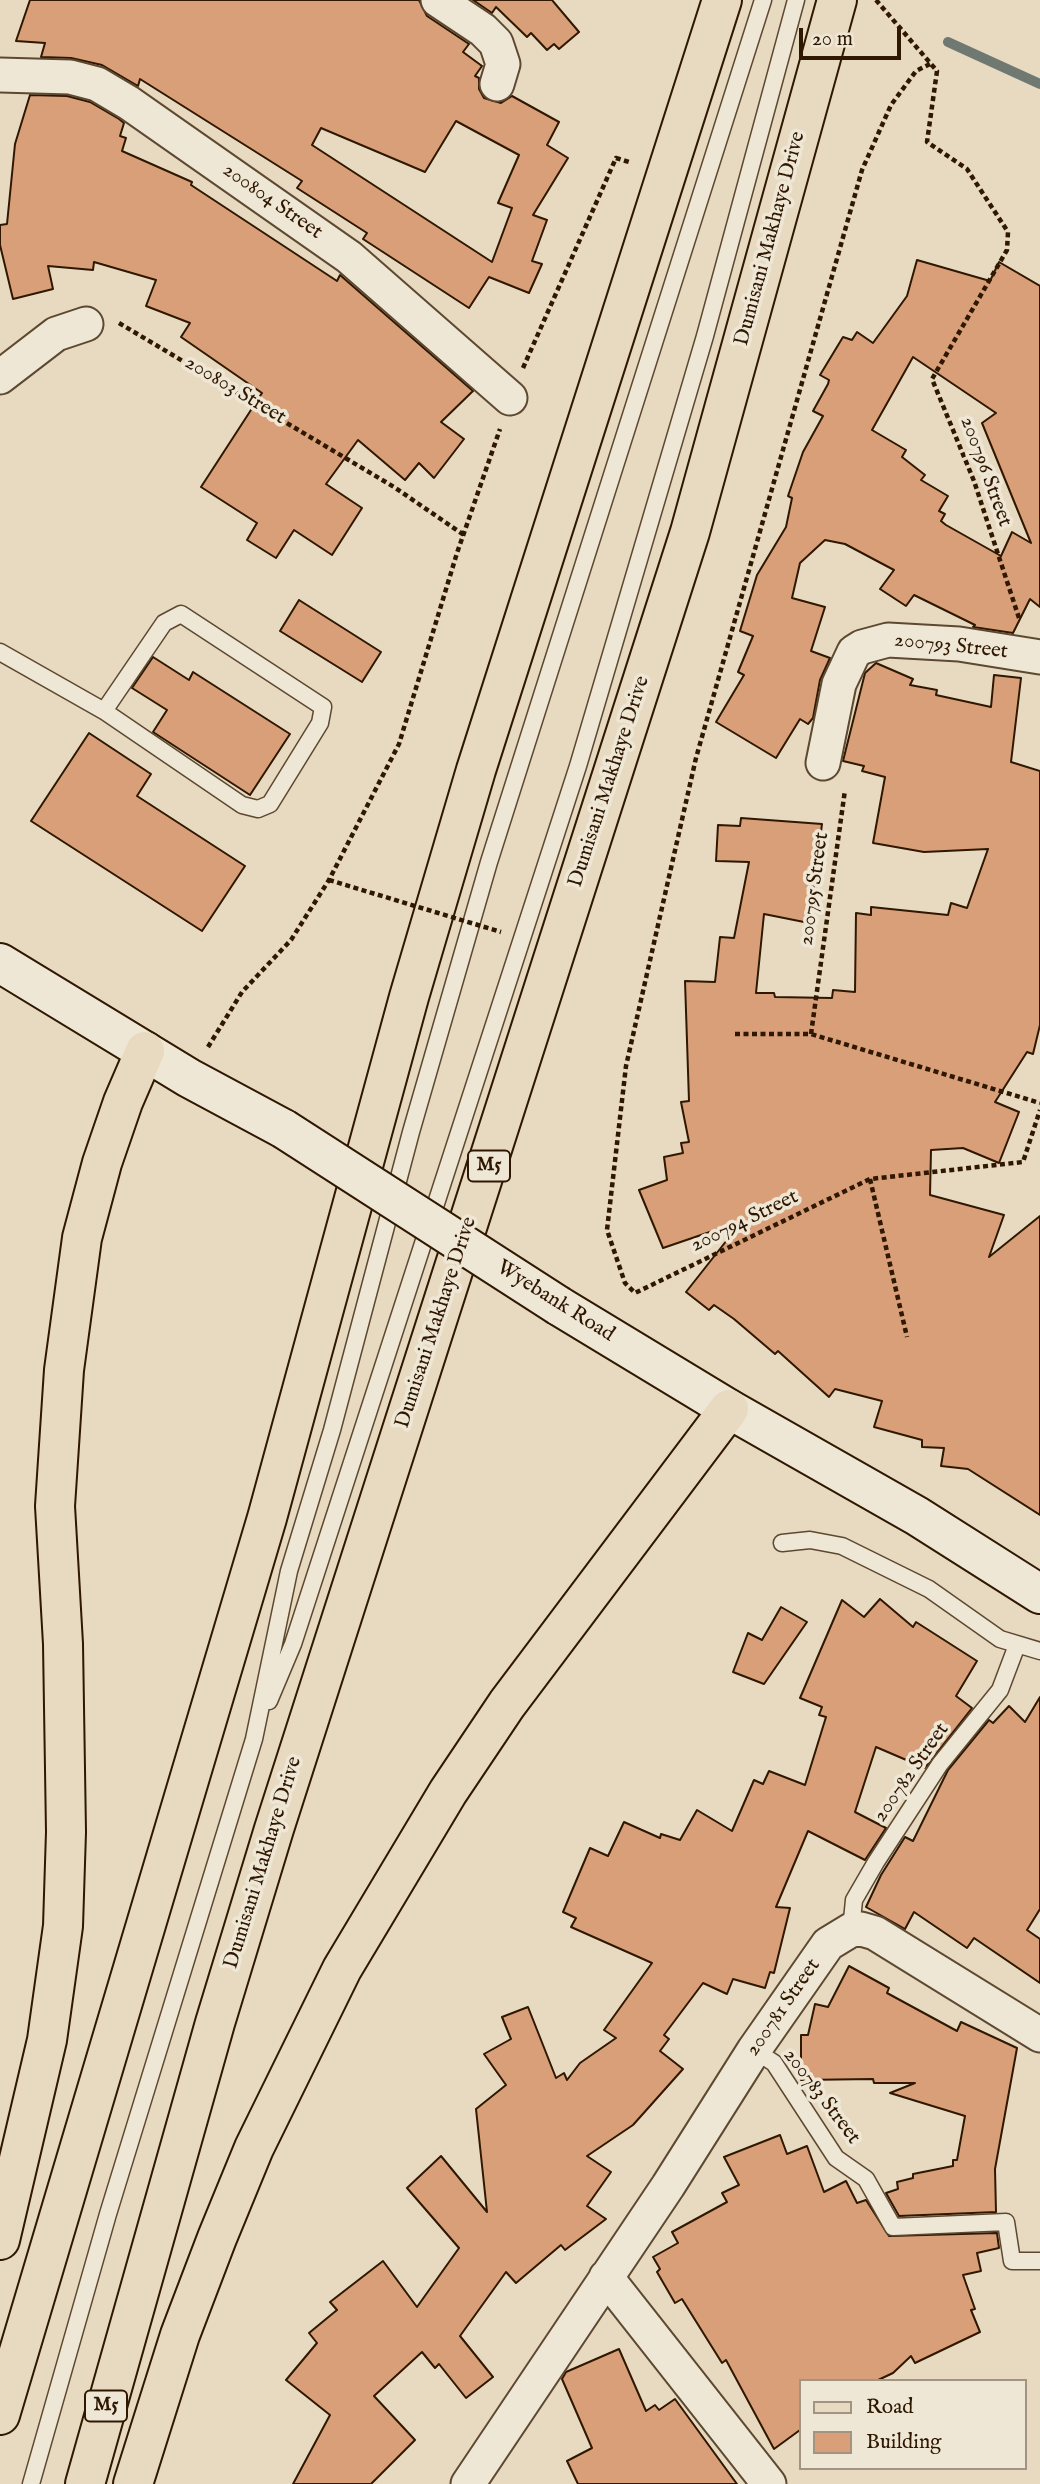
<!DOCTYPE html>
<html>
<head>
<meta charset="utf-8">
<style>
  body { margin:0 }
  #map { position:relative; width:1040px; height:2484px; overflow:hidden; background:#e7dac0; font-family:"IM FELL English",serif }
  canvas { display:block }
  .legend { position:absolute; left:799px; top:2379px; width:228px; height:91px; box-sizing:border-box; background:#efe7d6; border:2px solid #a29480; margin:0; padding:9px 12px; list-style:none; font-size:21px; color:#2f1700 }
  .legend li { display:flex; align-items:center; gap:14px; height:35px }
  .legend b { width:35px; border:2px solid #a29480 }
  .scale { position:absolute; left:799px; top:28px; width:102px; height:32px; box-sizing:border-box; border:4px solid #2f1700; border-top:0; padding-left:9px; font-size:21px; line-height:24px; white-space:nowrap; color:#2f1700; -webkit-text-stroke:5px #efe7d6; paint-order:stroke }
</style>
</head>
<body>
<div id="map">
<canvas width="1040" height="2484"></canvas>
<ul class="legend">
<li><b style="height:9px;background:#e7dac0"></b>Road</li>
<li><b style="height:19px;background:#d89f79"></b>Building</li>
</ul>
<div class="scale">20 m</div>
</div>
<script>
const g = document.querySelector('canvas').getContext('2d');
g.lineJoin = 'round';
function toPath(rows) {
  const path = new Path2D();
  for (const r of rows) {
    path.moveTo(r[0], r[1]);
    for (let i = 2; i < r.length; i += 2) path.lineTo(r[i], r[i + 1]);
  }
  return path;
}
function strokePath(path, color, width, dash) {
  g.strokeStyle = color;
  g.lineWidth = width;
  g.lineCap = dash ? 'butt' : 'round';
  g.setLineDash(dash || []);
  g.stroke(path);
}
function fill(path, color) {
  g.fillStyle = color;
  g.fill(path, 'evenodd');
}
function label(font, color, halo, rows, align = 'center') {
  g.font = font + ' "IM FELL English",serif';
  g.lineWidth = 7;
  g.setLineDash([]);
  g.textBaseline = 'middle';
  g.strokeStyle = halo;
  g.fillStyle = color;
  for (const [text, x, y, turn = 0] of rows) {
    g.save();
    g.translate(x, y);
    g.rotate((+turn || 0) * Math.PI / 180);
    g.textAlign = isNaN(turn) ? turn : align;
    if (halo) g.strokeText(text, 0, 0);
    g.fillText(text, 0, 0);
    g.restore();
  }
}
strokePath(toPath([
  [948,42,1040,84]
]), '#6f7871', 10);
const building = toPath([
  [30,0,419,0,427,16,469,44,463,52,482,66,475,76,479,78,479,89,484,98,501,103,512,96,559,122,547,145,568,158,533,215,547,220,532,261,542,264,529,293,489,277,469,308,363,239,367,233,297,188,302,181,140,79,138,86,102,65,71,58,41,57,45,43,16,41,30,0],
  [456,121,519,155,498,203,512,208,492,262,312,145,321,128,425,172,456,121],
  [473,0,552,0,579,32,559,49,554,44,547,50,531,33,527,37,496,7,492,13,473,0],
  [30,95,67,96,90,102,119,119,124,123,120,136,126,138,122,151,192,182,191,185,337,281,340,275,473,391,441,422,464,439,434,478,419,463,405,480,358,440,326,484,362,508,332,555,294,530,276,558,247,540,257,523,201,487,262,393,181,337,190,323,146,306,156,280,94,262,93,270,48,266,53,289,13,299,0,245,0,225,7,224,15,144,30,95],
  [917,260,990,281,999,262,1040,286,1040,607,1030,599,1013,633,973,627,975,625,914,595,906,606,880,589,894,570,845,544,825,540,800,563,792,598,825,607,811,651,830,658,820,680,813,718,808,724,800,719,776,758,716,722,744,675,738,672,753,636,740,631,757,575,786,527,792,498,788,496,803,452,823,416,813,411,828,384,829,380,820,375,843,337,852,340,857,332,873,343,907,296,917,260],
  [913,357,996,413,982,423,1031,543,1012,532,1001,556,946,525,941,521,945,514,939,511,948,496,921,480,925,475,902,457,906,450,872,430,913,357],
  [299,600,381,652,362,682,280,631,299,600],
  [153,657,189,680,193,672,290,734,250,795,153,732,167,710,132,688,153,657],
  [876,663,913,679,910,685,937,690,936,695,991,707,994,675,1021,678,1011,762,1040,771,1040,1025,1033,1054,1027,1052,995,1102,1019,1112,999,1163,963,1148,931,1150,930,1195,1004,1215,989,1257,1040,1216,1040,1515,968,1469,941,1466,944,1448,922,1447,922,1440,874,1427,882,1401,835,1389,829,1397,778,1351,775,1354,734,1319,714,1305,709,1310,686,1292,742,1221,663,1248,639,1190,667,1180,664,1157,683,1153,681,1143,689,1142,681,1102,689,1101,685,981,715,982,720,937,734,938,749,862,716,861,718,825,740,826,741,818,822,824,809,923,764,914,756,993,774,993,775,997,832,998,833,990,855,992,856,913,871,915,871,907,948,915,951,903,967,908,988,849,924,852,873,843,885,777,862,771,864,766,843,761,865,673,876,663],
  [89,733,151,774,137,796,245,866,202,931,31,821,89,733],
  [880,1599,913,1627,916,1622,977,1661,956,1696,972,1708,925,1768,876,1747,855,1812,886,1828,865,1860,808,1831,776,1907,790,1908,774,1973,770,1972,765,1988,733,1979,727,1994,703,1983,664,2035,669,2039,660,2051,683,2069,633,2125,587,2156,611,2172,587,2206,606,2219,565,2250,561,2245,516,2283,506,2272,460,2336,493,2377,466,2398,439,2364,435,2368,422,2352,374,2396,415,2440,371,2484,293,2484,330,2415,286,2380,317,2343,309,2333,337,2310,330,2302,383,2261,417,2307,459,2248,407,2188,441,2156,487,2212,476,2109,506,2085,484,2054,511,2039,502,2017,528,2007,556,2078,564,2073,567,2080,580,2063,616,2038,604,2030,652,1963,571,1927,576,1918,563,1912,590,1848,608,1856,624,1822,660,1838,661,1834,680,1840,697,1810,732,1831,754,1780,763,1784,769,1771,805,1785,826,1717,819,1715,822,1707,800,1698,842,1600,864,1617,880,1599],
  [781,1607,807,1622,764,1684,733,1672,748,1633,762,1640,781,1607],
  [1040,1697,1040,1909,1027,1930,1040,1939,1040,1983,974,1938,967,1948,914,1912,905,1929,866,1907,881,1875,905,1837,913,1841,948,1770,989,1720,993,1723,1009,1706,1025,1722,1040,1697],
  [849,1966,889,1988,887,1993,957,2031,961,2022,1017,2048,995,2169,996,2212,899,2216,886,2193,898,2189,897,2182,913,2178,913,2174,953,2166,953,2160,957,2160,965,2116,890,2093,915,2083,874,2083,873,2079,801,2080,801,2035,808,2035,815,2004,828,2007,849,1966],
  [780,2135,787,2154,807,2146,824,2192,846,2181,857,2203,866,2200,889,2236,997,2233,999,2248,977,2253,981,2271,963,2275,975,2309,971,2310,980,2332,915,2363,911,2356,893,2373,876,2381,800,2381,800,2430,774,2449,726,2360,722,2363,682,2299,675,2303,657,2272,660,2269,653,2257,678,2243,672,2232,727,2202,722,2193,739,2185,724,2157,780,2135],
  [619,2349,646,2411,655,2405,659,2410,675,2399,737,2484,578,2484,567,2461,592,2448,562,2379,566,2372,619,2349]
]);
fill(building, '#d89f79');
strokePath(building, '#2f1700', 2);
const lane = toPath([
  [0,652,104,711,242,805,258,809,270,804,320,723,323,707,181,614,164,623,104,711],
  [782,1543,810,1540,842,1546,929,1589,1000,1639,1040,1651],
  [269,1701,293,1644,578,766,705,336,796,0],
  [851,1930,854,1900,876,1862,940,1764,1000,1690,1017,1645],
  [754,2050,774,2063,836,2158,866,2179,893,2227,1006,2222,1012,2261,1040,2261],
  [31,2484,108,2214,254,1739,289,1571,332,1430,411,1132,489,862,763,0]
]);
const street = toPath([
  [438,0,483,30,496,43,503,64,497,84],
  [0,75,70,77,97,84,129,103,349,257,510,398],
  [0,377,56,334,86,324],
  [823,763,839,684,854,652,862,647,888,640,959,644,1040,657],
  [606,2277,769,2484],
  [468,2484,668,2186,754,2050,828,1944,851,1930,861,1929,875,1933,1040,2035]
]);
const secondary = toPath([
  [0,963,189,1078,284,1129],
  [559,1306,729,1409,917,1516,1040,1594]
]);
const primary = toPath([
  [0,2240,47,2040,63,1926,66,1832,63,1644,55,1506,64,1370,82,1238,102,1163,123,1102,145,1051],
  [0,2415,267,1518,409,997,476,770,722,0],
  [85,2484,215,2023,274,1829,690,532,837,0],
  [133,2484,180,2335,217,2238,254,2148,342,1969,448,1792,507,1704,729,1409]
]);
strokePath(lane, '#5d4830', 19);
strokePath(street, '#5d4830', 37);
strokePath(secondary, '#2f1700', 42);
strokePath(primary, '#2f1700', 42);
strokePath(toPath([
  [876,0,937,71,927,142,967,169,1008,232,1007,250,932,379,974,481,1020,621],
  [930,64,916,71,891,105,862,170,696,758,626,1066,607,1230,625,1283,635,1293,870,1179,1023,1162,1040,1110],
  [119,323,394,487,464,535],
  [523,368,616,158,632,163],
  [735,1034,811,1034,1040,1103],
  [811,1034,845,790],
  [208,1047,242,992,291,940,329,880,399,744,457,553,500,429],
  [870,1179,907,1337]
]), '#2f1700', 4.5, [5, 3.5]);
strokePath(lane, '#efe7d6', 16);
strokePath(street, '#efe7d6', 33);
strokePath(secondary, '#efe7d6', 38);
strokePath(primary, '#e7dac0', 38);
const secondaryBridge = toPath([
  [284,1129,559,1306]
]);
strokePath(secondaryBridge, '#2f1700', 42, []);
strokePath(toPath([
  [329,880,501,932]
]), '#2f1700', 4.5, [5, 3.5]);
strokePath(secondaryBridge, '#efe7d6', 38);
for (const [x, y, w] of [
  [489,1166,42],
  [106,2406,42]
]) {
  const box = new Path2D();
  box.roundRect(x - w / 2, y - 15.5, w, 31, 5);
  g.fillStyle = '#efe7d6';
  g.fill(box);
  strokePath(box, '#2f1700', 2);
}
label('bold 19px', '#2f1700', null, [
  ["M5",489,1166],
  ["M5",106,2406]
]);
label('21px', '#2f1700', '#efe7d6', [
  ["200804 Street",272,202,35],
  ["Dumisani Makhaye Drive",771,239,-75],
  ["200803 Street",235,391,31],
  ["200796 Street",985,472,70],
  ["200793 Street",951,647,6],
  ["Dumisani Makhaye Drive",610,782,-72],
  ["200795 Street",815,889,-82],
  ["200794 Street",745,1222,-26],
  ["Wyebank Road",555,1302,32],
  ["Dumisani Makhaye Drive",437,1323,-72],
  ["200782 Street",912,1773,-55],
  ["Dumisani Makhaye Drive",264,1863,-73],
  ["200781 Street",784,2008,-55],
  ["200783 Street",821,2097,53]
]);
</script>
</body>
</html>
